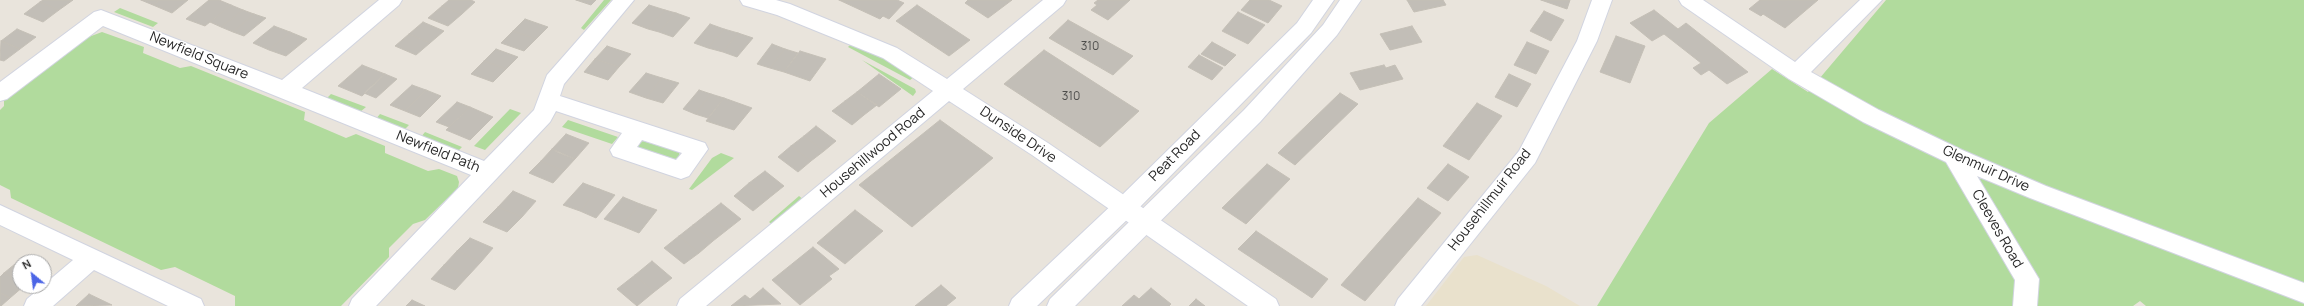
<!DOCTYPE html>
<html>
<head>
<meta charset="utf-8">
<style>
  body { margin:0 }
  #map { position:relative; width:2304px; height:306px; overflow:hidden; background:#e9e4dc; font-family:Manrope,sans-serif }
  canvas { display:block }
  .north { position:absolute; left:12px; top:254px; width:40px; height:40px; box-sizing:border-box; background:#fff; border:1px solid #a9a9a9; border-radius:50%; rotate:331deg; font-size:11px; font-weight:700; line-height:16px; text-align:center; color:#282828 }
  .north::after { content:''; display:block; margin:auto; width:14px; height:18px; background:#4c65e6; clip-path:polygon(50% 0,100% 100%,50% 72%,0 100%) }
</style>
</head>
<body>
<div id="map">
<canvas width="2304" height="306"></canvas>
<div class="north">N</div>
</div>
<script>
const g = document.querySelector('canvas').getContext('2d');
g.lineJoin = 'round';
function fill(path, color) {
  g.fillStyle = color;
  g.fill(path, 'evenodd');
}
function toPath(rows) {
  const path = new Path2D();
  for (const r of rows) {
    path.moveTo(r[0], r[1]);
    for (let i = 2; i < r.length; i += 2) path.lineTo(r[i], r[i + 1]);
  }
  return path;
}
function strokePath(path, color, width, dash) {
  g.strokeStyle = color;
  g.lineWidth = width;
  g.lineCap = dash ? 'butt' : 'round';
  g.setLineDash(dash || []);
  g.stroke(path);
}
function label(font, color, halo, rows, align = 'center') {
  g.font = font + ' Manrope,sans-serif';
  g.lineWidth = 3;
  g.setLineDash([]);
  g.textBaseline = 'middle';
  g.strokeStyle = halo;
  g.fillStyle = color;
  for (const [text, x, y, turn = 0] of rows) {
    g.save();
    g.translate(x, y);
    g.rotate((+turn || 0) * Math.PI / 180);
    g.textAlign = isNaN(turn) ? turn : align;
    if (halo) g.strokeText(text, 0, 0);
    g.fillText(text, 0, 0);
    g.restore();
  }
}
fill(toPath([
  [1477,255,1546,286,1580,306,1426,306,1464,257]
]), '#e9e1cc');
fill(toPath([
  [604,0,611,0,584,30,581,28],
  [1886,0,2304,0,2304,306,2146,306,2140,301,2133,306,1597,306,1709,123,1772,69,1808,92],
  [120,8,158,23,153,27,114,12],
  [102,32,144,47,143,53,180,68,191,66,305,112,304,120,346,138,356,134,385,146,385,153,428,171,439,169,457,176,459,182,458,188,425,220,413,224,389,248,389,257,341,306,235,306,235,296,175,267,161,270,11,198,10,190,0,185,0,110,4,106,4,99,86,38],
  [852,43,885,59,915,76,910,80,848,47],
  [862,60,915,89,916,92,913,96],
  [331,94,366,107,360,112,326,99],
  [510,109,521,113,485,150,474,146],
  [380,114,409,125,403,131,375,120],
  [568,120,618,137,612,144,562,127],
  [425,132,462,147,457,152,421,137],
  [643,141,679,152,680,157,671,161,638,149,637,145],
  [721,153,734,158,692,190,689,189,712,158],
  [799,196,804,200,773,225,769,222]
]), '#b1db9d');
const building = toPath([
  [43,0,73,0,59,10,40,2,43,0],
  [141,0,159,0,153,5,141,0],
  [159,0,188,0,172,13,153,5,159,0],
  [209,0,219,0,231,5,205,26,186,19,209,0],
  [449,0,471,0,475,2,462,14,442,6,449,0],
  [576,0,596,0,591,5,576,0],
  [839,0,897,0,904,3,889,19,883,16,880,19,839,0],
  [968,0,1012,0,988,18,965,3,968,0],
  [1098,0,1130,0,1108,20,1091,10,1097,5,1094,3,1098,0],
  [1250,0,1269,0,1282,6,1268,23,1241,10,1250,0],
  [1407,0,1443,0,1446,5,1414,12,1407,0],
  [1541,0,1570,0,1567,9,1541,0],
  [1760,0,1818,0,1785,28,1763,14,1761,16,1749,9,1760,0],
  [40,2,59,10,43,22,24,14,40,2],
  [231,5,243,10,221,27,210,22,231,5],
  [649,5,665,10,648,29,632,23,649,5],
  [917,5,970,40,949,56,896,21,917,5],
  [442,6,462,14,448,26,428,18,442,6],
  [243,10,254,14,233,32,221,27,243,10],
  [665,10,676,13,659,32,648,29,665,10],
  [1654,10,1678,29,1686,23,1748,72,1727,84,1709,70,1701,75,1693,68,1701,63,1664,34,1652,41,1630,23,1654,10],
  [1544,11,1564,20,1551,41,1530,31,1544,11],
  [1238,12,1265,25,1248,44,1222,31,1238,12],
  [676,13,690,18,673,37,659,32,676,13],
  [254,14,266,18,244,36,233,32,254,14],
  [525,19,548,27,536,39,513,31,525,19],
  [1068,20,1133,56,1113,75,1049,38,1068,20],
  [423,22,444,31,430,43,409,34,423,22],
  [710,24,724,29,708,48,694,43,710,24],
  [274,26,290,32,269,50,253,43,274,26],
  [1412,26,1422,42,1390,50,1380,34,1412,26],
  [17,29,36,37,20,49,1,41,17,29],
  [724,29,738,33,723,52,708,48,724,29],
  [513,31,536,39,524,51,501,43,513,31],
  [290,32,307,39,286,56,269,50,290,32],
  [738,33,753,38,737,57,723,52,738,33],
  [409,34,430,43,416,55,395,46,409,34],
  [1616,36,1645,46,1630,83,1600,72,1616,36],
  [1,41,20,49,4,61,0,60,1,41],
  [1212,42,1236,55,1225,66,1201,54,1212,42],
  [1527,42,1549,51,1536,74,1514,65,1527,42],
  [772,44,785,49,770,68,757,64,772,44],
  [607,46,631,54,619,67,595,59,607,46],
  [496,49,518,57,506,69,484,61,496,49],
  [785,49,798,53,784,72,770,68,785,49],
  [1044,50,1139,111,1100,147,1004,84,1044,50],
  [800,51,826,59,810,81,784,72,800,51],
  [1199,55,1223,68,1212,80,1188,67,1199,55],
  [595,59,619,67,608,80,584,72,595,59],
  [484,61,506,69,493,82,471,74,484,61],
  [362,65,385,74,362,96,338,86,362,65],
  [1384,65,1386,68,1395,65,1403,79,1360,90,1350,73,1384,65],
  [646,73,662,78,646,98,629,92,646,73],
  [385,74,397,79,376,98,364,93,385,74],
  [879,74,901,89,879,107,857,92,879,74],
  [1509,74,1531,84,1517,107,1495,97,1509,74],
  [662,78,679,83,663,103,646,98,662,78],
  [412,85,426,90,405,111,390,105,412,85],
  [426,90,441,96,420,117,405,111,426,90],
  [699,90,711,94,695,114,683,109,699,90],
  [857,92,877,105,864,115,845,101,857,92],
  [1340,93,1358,104,1295,165,1278,153,1340,93],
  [711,94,724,98,708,118,695,114,711,94],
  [724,98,752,108,734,130,706,121,724,98],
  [845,101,864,115,852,125,832,111,845,101],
  [457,102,470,107,449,127,436,122,457,102],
  [1477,103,1502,116,1469,160,1443,146,1477,103],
  [470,107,493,117,470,140,446,130,470,107],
  [940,120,993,158,912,227,859,185,940,120],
  [816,126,836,141,824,151,804,136,816,126],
  [566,134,589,143,575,159,552,149,566,134],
  [804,136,824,151,811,161,791,146,804,136],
  [791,146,811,161,798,172,778,157,791,146],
  [552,149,559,153,575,159,564,171,541,161,552,149],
  [541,161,564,171,553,183,529,173,541,161],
  [1267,164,1290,179,1246,224,1222,208,1267,164],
  [1448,164,1469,177,1448,201,1427,188,1448,164],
  [765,171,784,186,769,198,749,183,765,171],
  [583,183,599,189,580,211,563,205,583,183],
  [749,183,769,198,753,211,734,196,749,183],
  [599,189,615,195,596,218,580,211,599,189],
  [513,191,536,201,522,217,498,207,513,191],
  [623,197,640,204,622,226,604,219,623,197],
  [1418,198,1441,213,1365,301,1341,285,1418,198],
  [721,203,741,219,727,230,707,214,721,203],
  [640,204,657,210,639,233,622,226,640,204],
  [498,207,522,217,507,232,483,222,498,207],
  [855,210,883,231,845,264,817,243,855,210],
  [707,214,727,230,713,241,693,225,707,214],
  [693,225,713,241,699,253,679,236,693,225],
  [1256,231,1328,279,1312,298,1238,249,1256,231],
  [679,236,699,253,684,264,664,248,679,236],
  [470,238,493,248,481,262,457,251,470,238],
  [813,247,839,269,829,276,832,279,800,305,772,280,813,247],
  [457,251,481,262,468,276,444,265,457,251],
  [21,259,26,262,20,262,20,281,4,273,21,259],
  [652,261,672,278,654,292,635,275,652,261],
  [444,265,468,276,455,290,431,279,444,265],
  [4,273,20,281,20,286,24,286,10,298,0,293,0,277,4,273],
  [635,275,654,292,637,306,617,289,635,275],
  [941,285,956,298,946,306,915,306,941,285],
  [763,288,781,304,731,306,745,295,750,299,763,288],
  [1151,288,1171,304,1169,306,1122,306,1134,295,1139,299,1151,288],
  [0,293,10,298,1,306,0,306,0,293],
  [89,294,112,305,76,306,89,294],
  [1196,299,1205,306,1189,306,1196,299],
  [412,300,425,306,406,306,412,300]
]);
fill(building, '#c2beb7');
strokePath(building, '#c4bfb6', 1);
const minor = toPath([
  [379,0,402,0,399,5,302,88,484,161,534,110,547,75,613,0,634,0,564,84,560,96,705,143,708,149,689,176,681,179,613,156,610,150,622,133,556,111,550,122,376,306,349,306,352,299,471,175,103,26,7,99,0,101,0,82,94,12,101,10,282,80,379,0],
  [642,140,682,153,676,160,637,147,642,140],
  [740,0,776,0,790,4,897,48,947,79,1043,0,1066,0,1063,5,963,89,1048,143,1276,299,1279,306,1248,306,1032,155,949,101,706,306,677,306,680,299,933,91,883,58,777,15,743,5,740,0],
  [1592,0,1612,0,1597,41,1535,163,1421,306,1395,306,1398,299,1519,151,1577,41,1592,0],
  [1679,0,1703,0,1795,62,1860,0,1882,0,1811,72,1879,110,1962,150,2046,186,2304,283,2304,303,2030,198,1977,176,2039,279,2037,306,2013,306,2015,280,1946,162,1863,122,1789,79,1682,5,1679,0],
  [0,205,201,299,204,306,168,306,94,270,53,306,24,306,27,299,73,260,0,225,0,205]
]);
const tertiary = toPath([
  [1313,0,1334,0,1311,33,1133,214,1037,306,1009,306,1012,299,1117,200,1297,23,1313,0],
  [1340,0,1361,0,1337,35,1260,122,1075,306,1047,306,1050,299,1244,110,1323,25,1340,0]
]);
strokePath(minor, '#d1d4e0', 2);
strokePath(tertiary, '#d1d4e0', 2);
fill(minor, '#fff');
fill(tertiary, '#fff');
label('12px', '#4e4e4c', null, [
  ["310",1090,47],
  ["310",1071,97]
]);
label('14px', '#282828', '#fff', [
  ["Newfield Square",199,56,22],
  ["Dunside Drive",1018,135,34],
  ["Newfield Path",438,152,22],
  ["Househillwood Road",873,153,-40],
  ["Peat Road",1175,156,-45],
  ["Glenmuir Drive",1986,169,24],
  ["Househillmuir Road",1490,200,-52],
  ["Cleeves Road",1997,229,60]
]);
</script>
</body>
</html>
